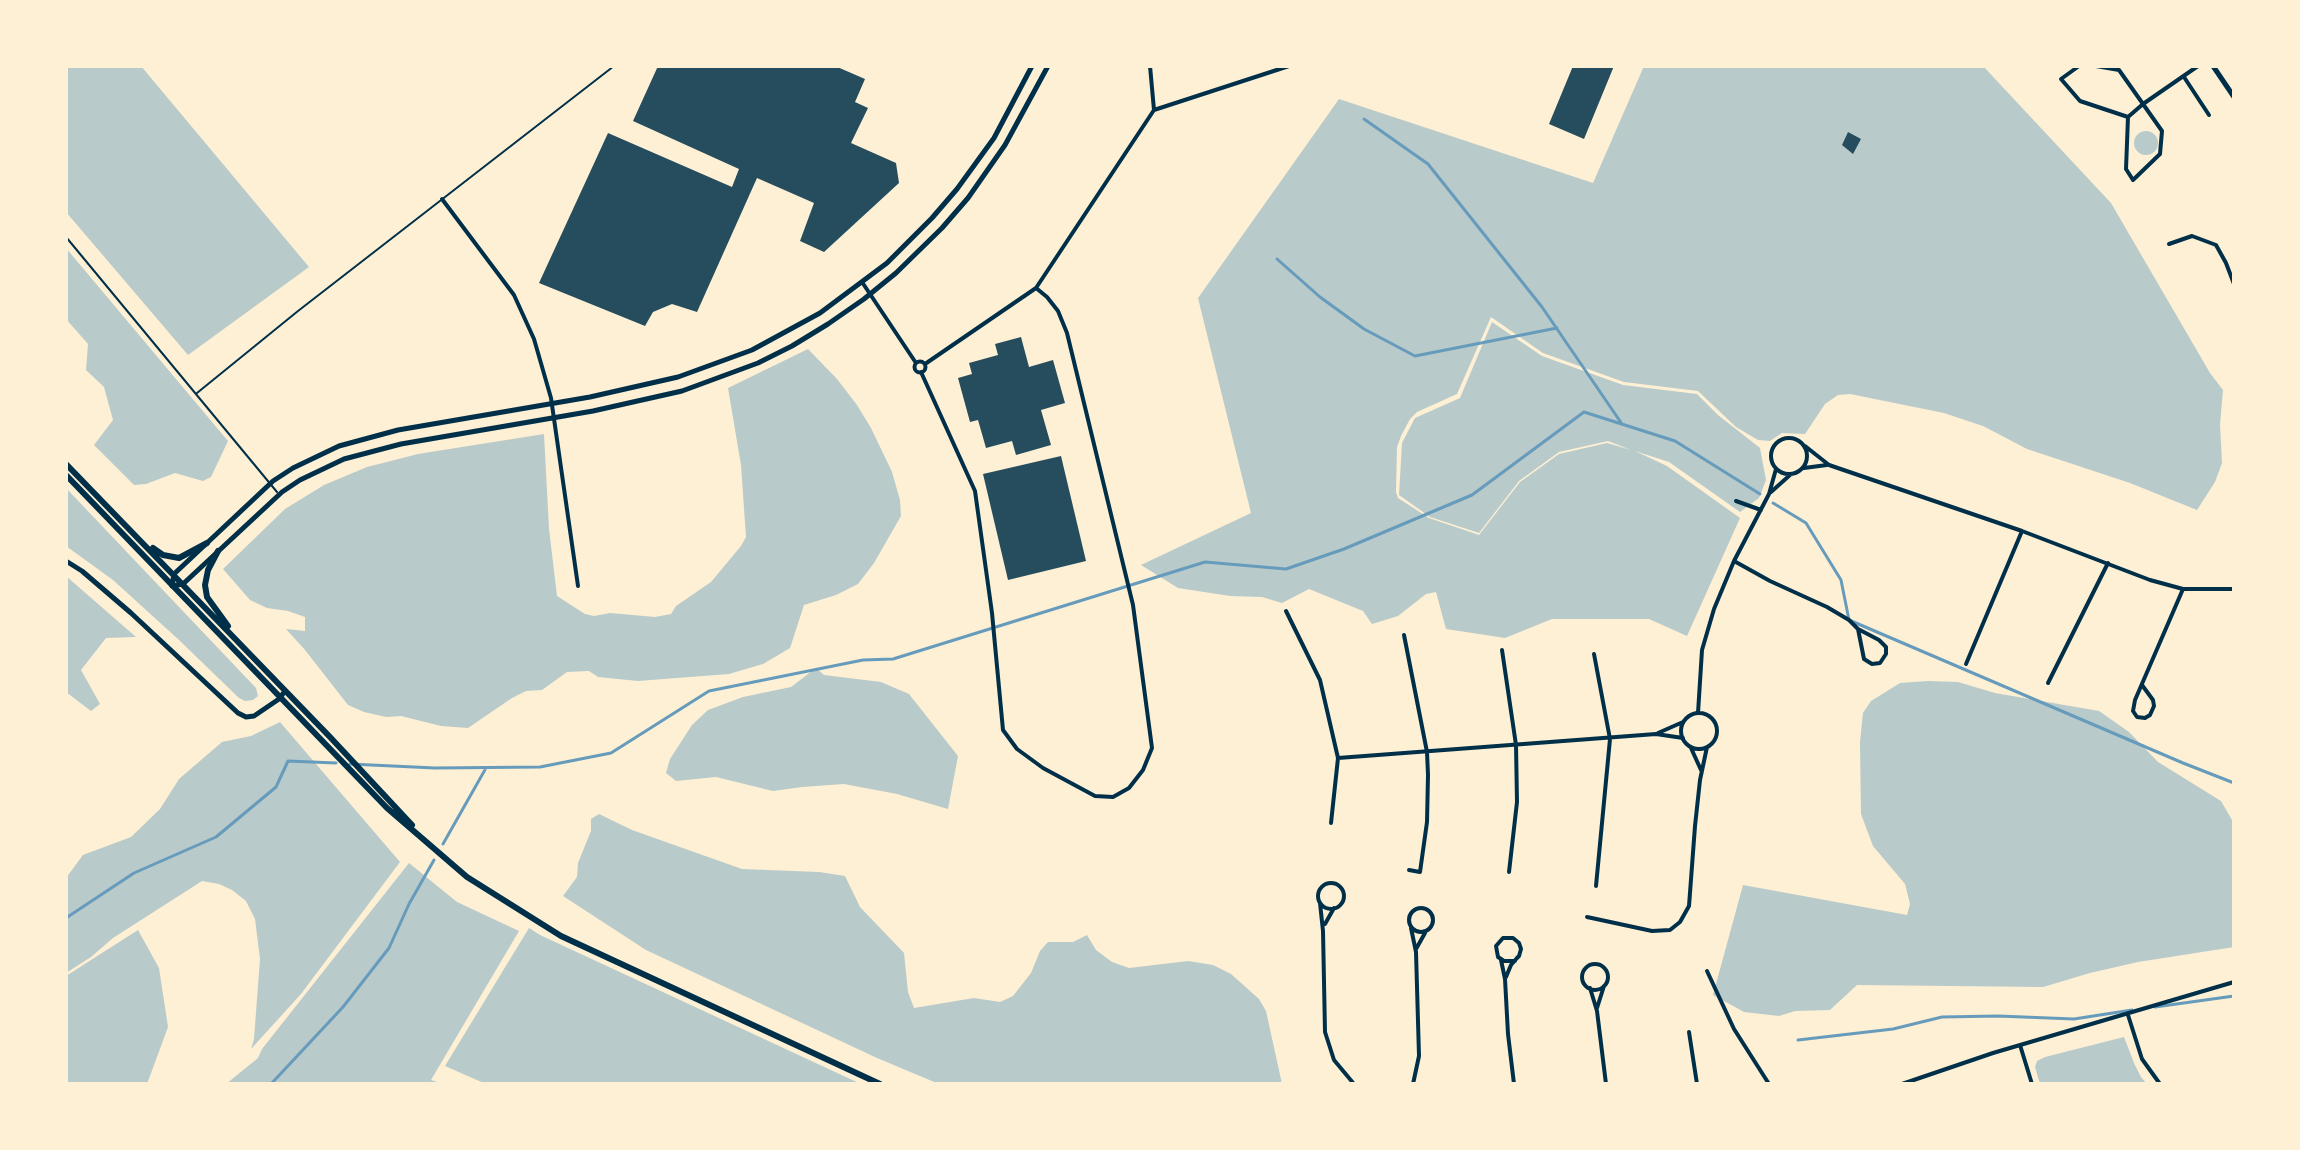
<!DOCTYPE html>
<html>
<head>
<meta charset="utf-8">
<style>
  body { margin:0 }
  #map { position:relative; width:2300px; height:1150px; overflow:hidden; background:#fdf0d5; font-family:"Source Sans 3",sans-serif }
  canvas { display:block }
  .frame { position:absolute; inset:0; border:68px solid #fdf0d5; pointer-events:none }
</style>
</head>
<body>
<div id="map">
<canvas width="2300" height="1150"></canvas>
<div class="frame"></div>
</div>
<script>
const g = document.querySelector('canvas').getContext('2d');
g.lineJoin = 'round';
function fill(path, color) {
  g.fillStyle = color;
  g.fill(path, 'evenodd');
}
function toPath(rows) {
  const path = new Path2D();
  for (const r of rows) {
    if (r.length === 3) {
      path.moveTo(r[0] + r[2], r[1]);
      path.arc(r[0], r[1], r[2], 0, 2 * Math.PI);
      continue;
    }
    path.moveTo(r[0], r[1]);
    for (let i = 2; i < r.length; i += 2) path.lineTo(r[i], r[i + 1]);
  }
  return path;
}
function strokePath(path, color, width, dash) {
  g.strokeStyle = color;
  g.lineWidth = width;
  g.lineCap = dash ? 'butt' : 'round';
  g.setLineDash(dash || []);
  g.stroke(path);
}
fill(toPath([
  [66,66,141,66,309,267,188,355,66,212],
  [1644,66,1983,66,2111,203,2210,373,2223,390,2220,425,2222,463,2215,482,2197,510,2130,483,2027,449,1983,426,1944,413,1850,394,1838,395,1825,404,1805,434,1782,433,1770,441,1758,440,1736,427,1698,391,1624,382,1543,353,1491,317,1457,394,1417,412,1410,419,1401,436,1397,447,1396,492,1398,498,1429,518,1479,535,1520,482,1559,454,1607,443,1631,450,1608,441,1559,452,1519,481,1479,533,1430,517,1399,495,1402,443,1415,418,1460,398,1492,322,1542,356,1623,385,1697,394,1718,415,1760,448,1766,480,1759,498,1740,512,1669,462,1635,451,1667,466,1740,518,1687,636,1649,619,1552,619,1505,638,1446,629,1436,592,1426,594,1398,616,1372,624,1363,611,1309,589,1282,603,1262,597,1230,596,1178,588,1141,565,1251,513,1198,298,1339,99,1593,183],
  [2146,143,12],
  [66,248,228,441,211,477,203,481,175,473,146,484,134,485,94,445,113,420,104,387,86,370,88,344,66,319],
  [808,349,837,379,857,405,871,428,892,472,900,500,901,516,874,563,858,584,836,595,804,605,790,648,763,664,729,674,638,681,598,677,589,671,567,672,542,690,526,691,512,698,468,728,441,726,401,716,386,717,364,712,348,705,305,650,286,629,305,631,305,617,288,611,267,608,250,600,223,569,285,509,324,485,367,467,418,454,544,434,549,529,557,596,585,614,594,616,610,613,655,617,671,614,676,606,711,582,741,546,746,537,741,465,728,388],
  [66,488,256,688,258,696,253,700,245,701,239,698,179,640,113,580,66,546],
  [66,576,136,637,106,638,81,670,100,704,91,711,66,692],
  [816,668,824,675,881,682,909,694,958,756,948,809,897,794,844,784,802,787,773,791,716,777,676,781,666,773,670,759,692,725,708,710,743,697,791,687],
  [1928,681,1958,682,1995,693,2099,711,2129,732,2158,762,2221,801,2232,820,2234,820,2234,947,2138,962,2090,973,2043,987,1857,985,1830,1010,1795,1011,1779,1016,1744,1012,1713,995,1743,885,1907,915,1910,904,1905,884,1873,846,1861,814,1860,742,1863,713,1871,701,1900,683],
  [280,722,400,862,301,994,251,1049,254,1039,260,959,255,919,246,901,232,890,219,884,202,881,113,938,91,957,66,973,66,878,83,855,131,837,160,809,179,779,222,742,251,736],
  [599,814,632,830,742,869,819,872,845,876,860,907,904,953,908,992,914,1008,974,998,1000,1002,1013,996,1031,973,1040,951,1048,942,1073,942,1087,935,1096,950,1112,962,1129,968,1188,961,1213,965,1231,974,1259,999,1266,1011,1282,1084,939,1084,877,1058,646,950,563,896,577,877,578,863,591,831,591,819],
  [409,863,457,902,519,931,431,1080,444,1084,226,1084,258,1058,262,1049],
  [529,928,540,935,861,1084,486,1084,445,1066],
  [138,930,159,968,168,1027,147,1084,66,1084,66,976],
  [2124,1037,2134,1063,2141,1077,2147,1084,2040,1084,2035,1067,2037,1061,2045,1057]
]), '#b9caca');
strokePath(toPath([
  [1364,119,1428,164,1542,307,1622,424],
  [1277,259,1320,297,1364,329,1415,356,1557,328],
  [1773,503,1806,523,1841,580,1849,620,2183,763,2234,783],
  [350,764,435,768,540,767,611,753,709,691,863,660,893,659,1205,562,1286,569,1344,549,1472,495,1584,412,1675,441,1760,494],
  [443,844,486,768],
  [66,918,134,873,216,837,276,787,288,761,336,763],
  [2155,1007,2234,996],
  [1798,1040,1893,1029,1942,1017,1998,1016,2074,1019,2132,1010],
  [271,1084,343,1007,389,948,409,904,434,860]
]), '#669bbc', 3);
fill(toPath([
  [658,66,835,66,865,79,855,102,868,108,851,143,896,163,899,183,824,252,800,241,814,203,757,178,697,312,672,304,653,312,645,326,539,283,608,133,732,187,739,169,633,121],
  [1573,66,1614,66,1584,139,1549,124],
  [1848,132,1861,139,1853,154,1842,145],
  [1021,337,1029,367,1053,360,1065,403,1041,410,1051,445,1016,455,1012,441,986,448,978,420,970,422,958,378,972,374,969,363,998,355,995,344],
  [1061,456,1086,561,1008,580,983,474]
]), '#264d5e');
strokePath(toPath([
  [66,237,277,492],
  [197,393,298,311,614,66]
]), '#003049', 2);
strokePath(toPath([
  [2079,66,2061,79,2080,101,2128,117],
  [2096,66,2119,70,2143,104,2162,131,2160,154,2133,180,2126,169,2128,117,2143,104,2198,66],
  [2184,77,2209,115],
  [1154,110,1289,66],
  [442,199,514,295,534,339,551,398,578,586],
  [2169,244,2192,236,2216,245,2226,263,2234,284],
  [862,282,916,363],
  [920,367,5.5],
  [925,364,1036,288,1154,110,1150,66],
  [921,372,975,491,992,613,1003,730,1017,749,1043,768,1095,796,1113,797,1129,788,1143,770,1152,748,1133,605,1067,333,1058,311,1047,297,1036,288],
  [1789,456,18],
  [1805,446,1829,465,2022,531,2150,580,2183,589,2234,589],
  [1804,468,1827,465],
  [1771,492,1790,475],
  [1736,501,1761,510],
  [1734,561,1770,581,1827,607,1849,620,1858,629],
  [1286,611,1320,680,1338,758,1331,823],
  [1858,629,1879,640,1886,647,1886,654,1880,663,1872,664,1864,659,1858,629],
  [1404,635,1427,752,1428,775,1427,822,1420,872,1409,870],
  [1502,650,1516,745,1517,802,1509,872],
  [1594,654,1610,739,1596,886],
  [1966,664,2022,531],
  [2048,683,2108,563],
  [2142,685,2153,700,2154,706,2150,715,2145,718,2137,717,2133,711,2135,700,2183,589],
  [1698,713,1702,650,1714,609,1734,561,1769,494,1776,469],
  [1699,731,18],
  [1658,733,1683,722],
  [1691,748,1701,770],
  [1338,758,1656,734,1683,738],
  [1331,896,13],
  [1320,903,1323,931,1325,1032,1334,1060,1354,1084],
  [1421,920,12],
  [1587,917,1652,931,1670,930,1680,922,1689,906,1695,826,1700,780,1707,747],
  [1325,924,1334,908],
  [1411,928,1416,952,1419,1056,1413,1084],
  [1416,949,1425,933],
  [1501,960,1505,979,1508,1034,1514,1084],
  [1595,977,13],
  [1707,971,1734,1029,1769,1084],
  [1506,977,1511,965,1517,958,1519,956,1521,949,1519,943,1513,938,1503,938,1496,946,1498,957,1504,961,1515,961],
  [1590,988,1597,1011,1606,1084],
  [1597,1008,1604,986],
  [2128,1015,2142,1059,2160,1084],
  [1689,1032,1697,1084],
  [2020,1045,2032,1084],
  [1902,1084,1993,1053,2234,982]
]), '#003049', 4);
strokePath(toPath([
  [1032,66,994,138,957,189,932,218,887,263,820,313,752,350,678,377,590,397,398,430,339,446,293,468,273,481,174,574,172,586,183,584,282,492,300,480,344,459,401,444,593,411,682,391,758,363,792,346,828,324,864,299,896,273,942,228,968,198,1005,145,1048,66],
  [2213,66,2234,97]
]), '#003049', 5);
strokePath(toPath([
  [66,561,82,571,131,613,238,713,246,717,254,716,279,699,285,691]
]), '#003049', 5);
strokePath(toPath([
  [66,464,330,737,412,825],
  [66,475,387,808,467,877,561,936,880,1084],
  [153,548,163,555,179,558,207,543],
  [218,551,208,570,205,585,207,597,228,626]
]), '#003049', 6);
</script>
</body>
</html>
